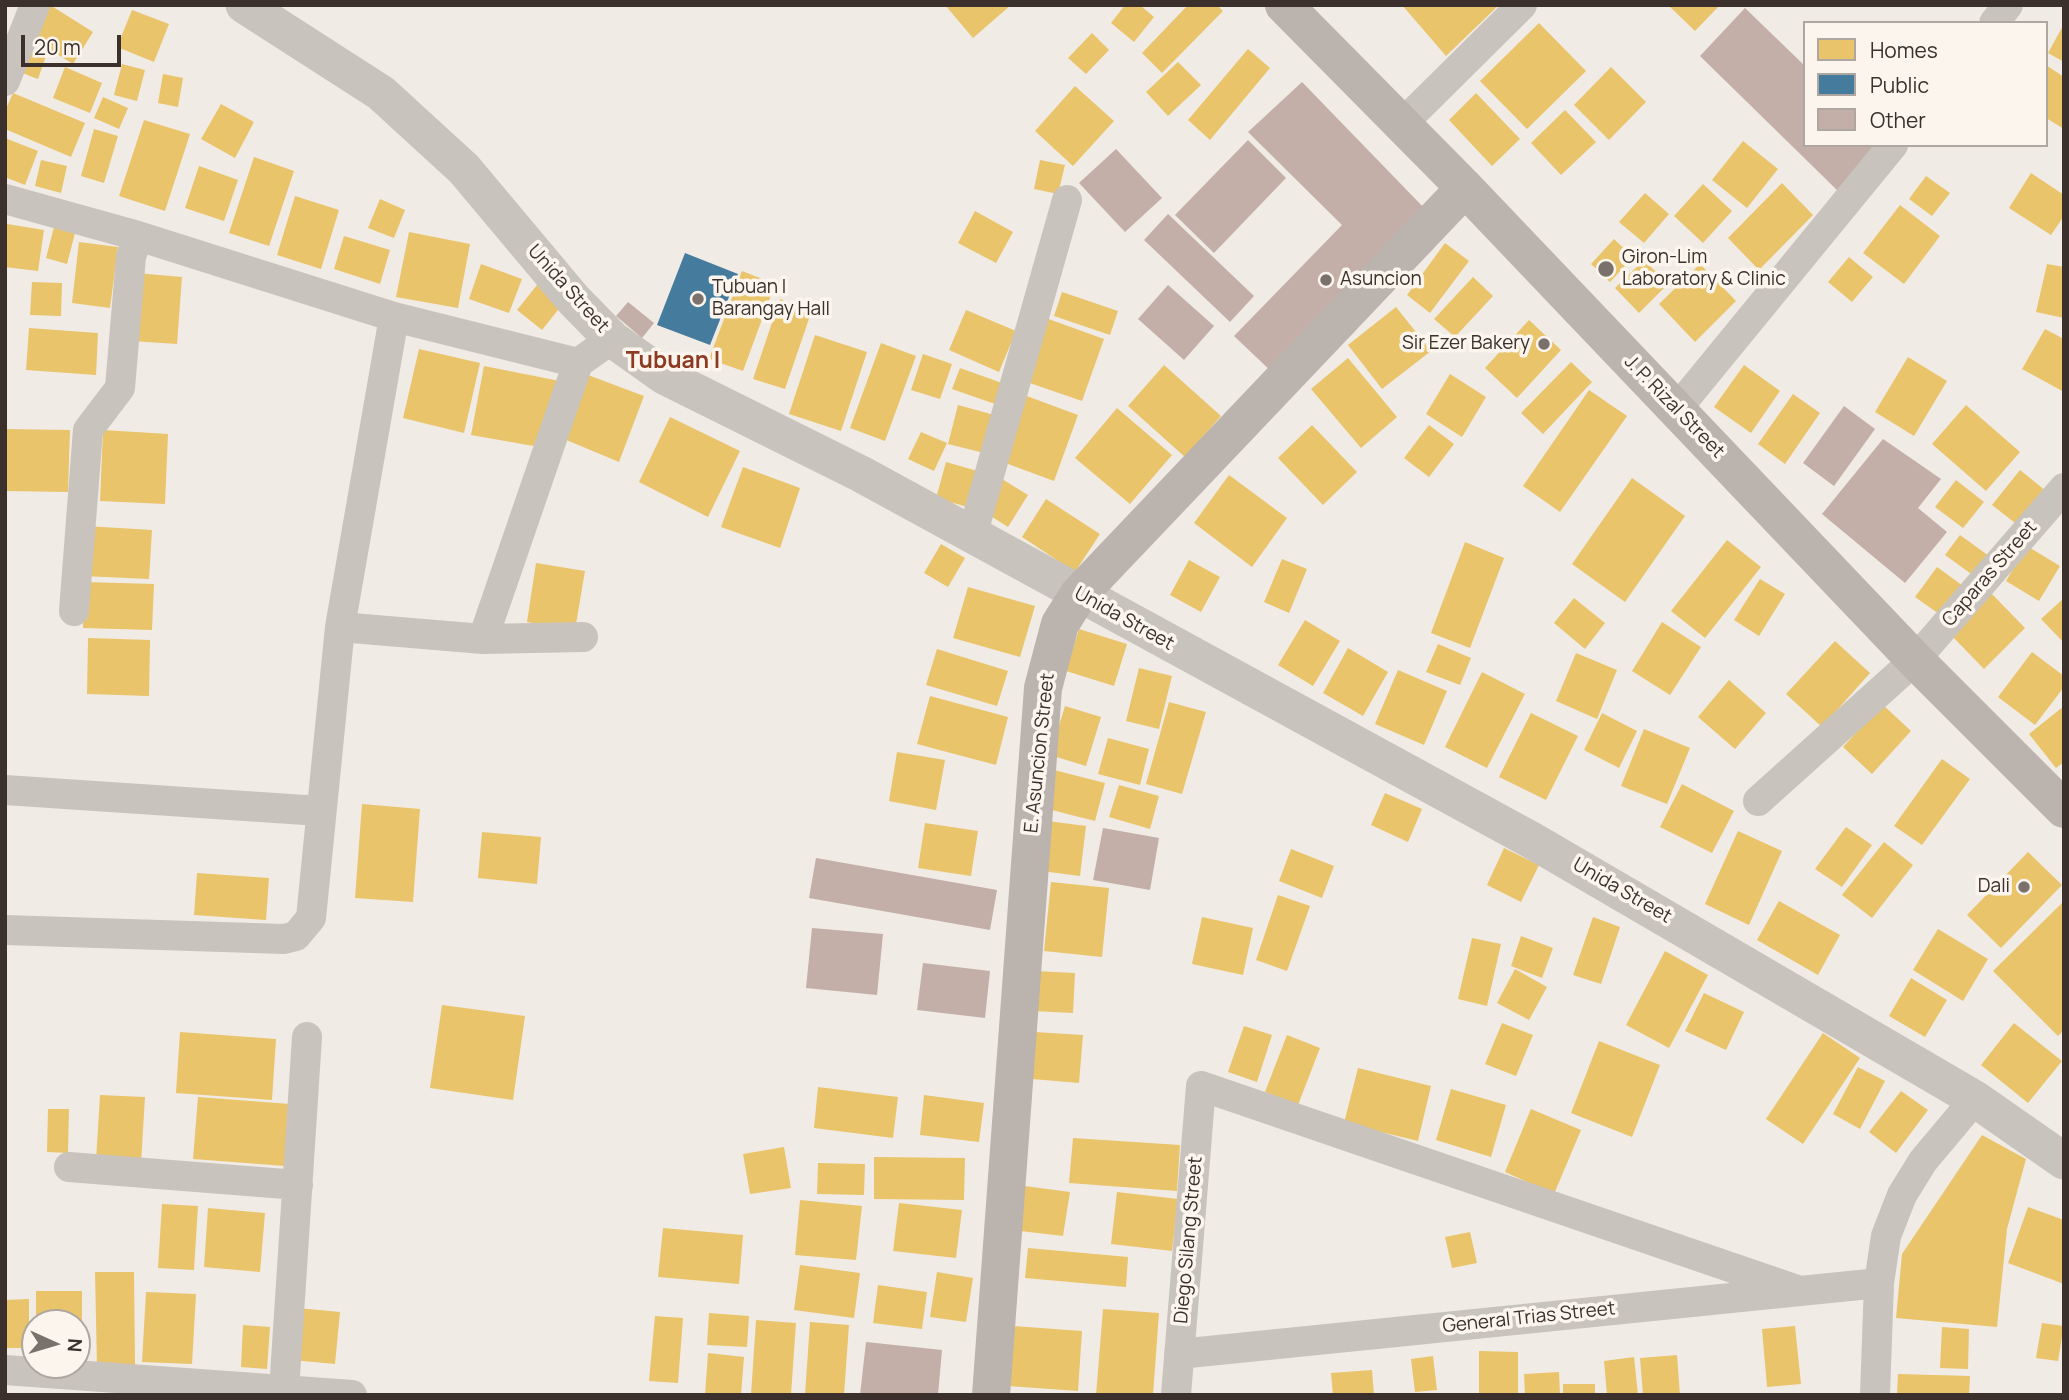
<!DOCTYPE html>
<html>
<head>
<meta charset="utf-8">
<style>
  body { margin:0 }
  #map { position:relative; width:2069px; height:1400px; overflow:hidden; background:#f0ebe5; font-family:Manrope,sans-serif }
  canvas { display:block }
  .frame { position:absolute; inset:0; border:7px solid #3b302b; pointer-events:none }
  .legend { position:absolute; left:1803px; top:21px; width:245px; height:126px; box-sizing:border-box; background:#fbf5ee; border:2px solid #aea6a0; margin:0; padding:9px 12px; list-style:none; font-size:21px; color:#3b302b }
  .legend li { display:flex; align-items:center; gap:14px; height:35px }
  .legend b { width:35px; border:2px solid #aea6a0 }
  .north { position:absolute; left:21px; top:1309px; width:70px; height:70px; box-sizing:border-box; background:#fbf5ee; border:2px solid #aea6a0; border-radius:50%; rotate:94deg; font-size:19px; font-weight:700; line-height:28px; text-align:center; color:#3b302b }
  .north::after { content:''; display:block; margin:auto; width:24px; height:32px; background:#7a716c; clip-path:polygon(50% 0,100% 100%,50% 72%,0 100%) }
  .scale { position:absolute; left:21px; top:35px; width:100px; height:32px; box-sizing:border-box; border:4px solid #3b302b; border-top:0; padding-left:9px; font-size:21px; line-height:24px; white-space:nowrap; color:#3b302b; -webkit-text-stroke:5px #fbf5ee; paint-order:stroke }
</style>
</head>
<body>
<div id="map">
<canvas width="2069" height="1400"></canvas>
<div class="frame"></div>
<ul class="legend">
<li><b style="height:19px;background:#e9c46a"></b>Homes</li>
<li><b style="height:19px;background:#457b9d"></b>Public</li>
<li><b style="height:19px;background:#c3afa7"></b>Other</li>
</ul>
<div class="north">N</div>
<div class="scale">20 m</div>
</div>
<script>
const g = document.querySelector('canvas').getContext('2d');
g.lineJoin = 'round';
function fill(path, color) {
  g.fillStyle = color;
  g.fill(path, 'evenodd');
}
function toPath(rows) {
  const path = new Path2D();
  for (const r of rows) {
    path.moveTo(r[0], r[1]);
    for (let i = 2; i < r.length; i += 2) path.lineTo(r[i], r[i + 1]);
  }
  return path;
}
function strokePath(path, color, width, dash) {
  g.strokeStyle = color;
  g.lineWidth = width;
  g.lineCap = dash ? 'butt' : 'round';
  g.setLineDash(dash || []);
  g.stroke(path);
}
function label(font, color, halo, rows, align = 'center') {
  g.font = font + ' Manrope,sans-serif';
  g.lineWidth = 7;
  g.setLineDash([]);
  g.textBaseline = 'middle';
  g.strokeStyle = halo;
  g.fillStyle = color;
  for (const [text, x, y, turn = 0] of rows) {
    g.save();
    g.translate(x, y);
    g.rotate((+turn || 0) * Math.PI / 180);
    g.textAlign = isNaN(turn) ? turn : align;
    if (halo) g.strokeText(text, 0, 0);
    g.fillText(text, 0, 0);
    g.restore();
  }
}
fill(toPath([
  [43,5,50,5,93,32,73,64,25,34],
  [945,5,1011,5,973,38],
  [1125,5,1140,5,1154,17,1134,42,1111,23],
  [1188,5,1217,5,1223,11,1162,73,1142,53],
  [1402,5,1499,5,1446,56],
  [1668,5,1720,5,1695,31],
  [132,10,169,24,154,62,117,47],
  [1539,23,1586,71,1527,129,1480,81],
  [2064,24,2064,62,2048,53],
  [1092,33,1109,50,1086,74,1068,58],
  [23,48,46,56,38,79,14,70],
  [1248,49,1270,68,1210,140,1188,120],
  [1178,62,1201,85,1168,116,1146,92],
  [122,64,145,70,137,101,114,95],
  [2046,65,2064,77,2064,129,2046,118],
  [65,67,102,83,90,113,53,98],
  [1611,67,1646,102,1609,140,1574,105],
  [163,74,183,78,178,107,158,103],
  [1075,86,1114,121,1073,166,1035,131],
  [13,93,85,123,71,157,5,129,5,111],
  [1476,93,1520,139,1492,166,1449,120],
  [103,97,128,108,119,129,94,118],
  [221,104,254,122,235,158,201,139],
  [1565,110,1596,142,1561,175,1531,143],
  [144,120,190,134,165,211,119,196],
  [94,129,118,136,104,183,81,176],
  [5,138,38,151,25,185,5,177],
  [1743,141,1778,169,1747,208,1712,180],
  [254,157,294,171,269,246,229,233],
  [41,160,67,166,61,193,35,186],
  [1040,160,1065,165,1058,194,1034,189],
  [199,166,238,180,224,221,185,208],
  [2031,173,2064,195,2064,216,2051,235,2009,208],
  [1926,176,1950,193,1932,216,1909,199],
  [1782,183,1813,215,1759,270,1728,238],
  [1703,184,1732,211,1703,243,1674,216],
  [1645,193,1669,214,1644,243,1619,222],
  [295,196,339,210,321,269,277,255],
  [380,199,405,210,394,238,368,228],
  [1900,205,1940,236,1904,284,1863,253],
  [975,211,1013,232,996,263,958,243],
  [7,224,44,230,38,271,5,267],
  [54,227,75,233,67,264,46,258],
  [409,232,470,244,458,308,396,297],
  [344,236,390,250,380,284,334,269],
  [1614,239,1633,257,1610,282,1591,264],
  [79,242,118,247,110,308,72,303],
  [1445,243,1469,261,1430,313,1407,295],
  [1849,257,1873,277,1852,302,1828,282],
  [1644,260,1668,284,1639,313,1615,288],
  [481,264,522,279,509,313,469,299],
  [1700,264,1736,301,1695,342,1659,304],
  [2047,264,2064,267,2064,318,2036,312],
  [742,271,775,284,743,371,709,359],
  [136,273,182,277,177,344,131,341],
  [1473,277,1493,296,1455,337,1434,319],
  [32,282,62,283,61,316,30,315],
  [537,285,562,305,542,330,517,310],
  [1062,292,1118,311,1110,335,1054,316],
  [780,299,812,310,785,389,753,379],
  [1396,307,1431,351,1382,389,1348,345],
  [966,310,1016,331,999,372,949,350],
  [1043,317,1104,339,1082,401,1021,380],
  [1529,320,1561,350,1517,398,1485,368],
  [29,328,98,333,96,375,26,370],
  [2045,329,2064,339,2064,392,2022,369],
  [815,335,867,352,841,431,789,414],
  [881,343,916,356,885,441,850,428],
  [419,349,480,363,464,433,403,418],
  [923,354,952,364,940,399,911,390],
  [1908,357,1947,381,1914,436,1875,412],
  [1348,358,1397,417,1361,448,1311,389],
  [1571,362,1592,382,1543,434,1521,413],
  [1164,365,1221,416,1185,457,1128,406],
  [1744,365,1780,391,1751,433,1714,407],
  [484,366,565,382,545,448,471,435],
  [960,368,1002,383,995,404,952,389],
  [1450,374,1486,397,1462,437,1426,414],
  [588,375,644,396,619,462,564,439],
  [1589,390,1627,416,1560,512,1523,486],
  [1793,394,1820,413,1785,464,1758,444],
  [1024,395,1078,415,1054,481,1000,461],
  [958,405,998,416,988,454,948,444],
  [1966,405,2020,452,1986,491,1932,444],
  [1117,408,1172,455,1130,504,1075,458],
  [670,417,740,451,708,517,639,482],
  [1312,425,1357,472,1323,505,1278,458],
  [1429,425,1454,444,1429,477,1404,458],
  [5,429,70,430,68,492,5,491],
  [103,430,168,434,165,504,100,501],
  [921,432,947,443,934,471,908,459],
  [946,462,981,472,971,508,936,498],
  [743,467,800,488,780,548,721,527],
  [2020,470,2046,491,2019,526,1992,505],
  [1229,475,1287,518,1252,567,1194,523],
  [1632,478,1685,516,1625,602,1572,564],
  [1002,479,1028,495,1008,527,983,511],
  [1956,480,1984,502,1963,528,1935,507],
  [1046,499,1100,534,1075,572,1022,537],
  [86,526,152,530,149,579,83,576],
  [1960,535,1989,556,1974,576,1945,555],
  [1727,540,1761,567,1705,638,1671,611],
  [1465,542,1504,558,1470,648,1431,633],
  [941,544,965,558,948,587,924,573],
  [2027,546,2060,566,2039,601,2006,581],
  [1282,559,1307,569,1289,613,1264,602],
  [1189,560,1220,577,1201,612,1170,595],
  [536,563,585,571,575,630,527,622],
  [1937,567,1963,586,1942,616,1915,597],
  [1760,579,1785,594,1759,636,1734,620],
  [84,582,154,584,152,630,83,628],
  [968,587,1035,606,1020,657,953,638],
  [1991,593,2025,628,1984,669,1950,634],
  [1574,598,1605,623,1585,649,1554,623],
  [2064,598,2064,643,2041,619],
  [1305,620,1340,641,1313,686,1278,665],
  [1662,622,1701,647,1670,695,1632,671],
  [1079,629,1127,644,1114,686,1066,671],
  [88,638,150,640,149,696,87,694],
  [1835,641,1870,673,1822,727,1786,694],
  [1438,644,1471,658,1460,685,1426,672],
  [1348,648,1388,672,1363,716,1323,693],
  [937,649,1008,671,997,706,926,685],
  [2032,652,2064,676,2064,687,2035,725,1998,697],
  [1576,653,1617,670,1597,719,1556,701],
  [1139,668,1172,676,1159,729,1126,721],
  [1398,670,1447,691,1424,745,1375,724],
  [1482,672,1525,694,1487,768,1445,747],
  [1729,680,1766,713,1735,749,1698,717],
  [930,696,1008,717,996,765,917,744],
  [1169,702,1206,712,1182,794,1146,784],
  [1882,704,1911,731,1872,774,1843,747],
  [1065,706,1101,717,1086,766,1050,755],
  [2064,706,2064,762,2056,768,2029,734],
  [1531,713,1578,736,1546,800,1499,777],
  [1602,713,1637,731,1619,768,1584,750],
  [1644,729,1690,748,1667,804,1621,786],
  [1108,738,1149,749,1140,785,1098,774],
  [897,752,945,760,936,810,889,801],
  [1942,759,1970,779,1922,845,1894,826],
  [1046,768,1105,783,1095,821,1036,806],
  [1682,784,1734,811,1712,853,1660,827],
  [1119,785,1159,796,1150,829,1109,817],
  [1385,793,1422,809,1408,842,1371,825],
  [362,804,420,809,413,902,355,898],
  [1040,820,1086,826,1080,876,1034,870],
  [925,823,978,831,971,876,918,868],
  [1846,827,1872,845,1842,887,1815,869],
  [1738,831,1782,851,1749,925,1705,904],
  [482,832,541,837,537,884,478,878],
  [1884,842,1913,865,1872,918,1842,895],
  [1504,848,1539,865,1521,902,1487,885],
  [1291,849,1334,866,1322,898,1279,881],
  [2028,852,2062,885,2001,948,1967,915],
  [197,873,269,878,266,920,194,915],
  [1051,882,1109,888,1102,957,1044,951],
  [1278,895,1310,906,1287,971,1256,960],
  [1779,901,1840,935,1818,975,1757,940],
  [2064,901,2064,1030,2058,1036,1993,971],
  [1202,917,1253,928,1243,975,1192,964],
  [1593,917,1620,927,1601,984,1573,975],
  [1938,929,1988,959,1963,1001,1913,970],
  [1521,936,1553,948,1542,978,1511,966],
  [1472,938,1501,944,1487,1006,1458,999],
  [1665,951,1708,975,1669,1048,1626,1025],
  [1515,969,1547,987,1529,1020,1497,1003],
  [1035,971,1075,973,1073,1013,1033,1011],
  [1911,978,1947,1000,1925,1037,1889,1016],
  [1704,993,1744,1012,1726,1050,1685,1031],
  [442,1005,525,1016,513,1100,430,1088],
  [1502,1023,1533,1035,1516,1076,1485,1064],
  [2014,1023,2062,1061,2028,1103,1981,1065],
  [1244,1026,1272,1035,1257,1082,1228,1072],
  [180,1032,276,1039,272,1100,176,1093],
  [1035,1032,1083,1035,1079,1083,1032,1079],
  [1823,1033,1860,1058,1803,1144,1766,1119],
  [1287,1035,1320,1048,1298,1105,1265,1092],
  [1599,1041,1660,1065,1632,1137,1571,1113],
  [1858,1067,1885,1081,1860,1129,1833,1114],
  [1358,1068,1431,1086,1418,1141,1344,1123],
  [818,1087,898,1097,893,1138,814,1128],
  [1451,1089,1506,1105,1491,1157,1436,1140],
  [1901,1091,1928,1110,1896,1153,1869,1132],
  [100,1095,145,1097,141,1163,96,1161],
  [924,1095,984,1103,979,1142,920,1135],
  [198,1097,290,1104,285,1166,193,1159],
  [48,1109,69,1109,68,1153,47,1152],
  [1531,1109,1581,1130,1554,1194,1505,1172],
  [1982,1135,2026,1159,2007,1229,1997,1327,1896,1318,1902,1254],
  [1073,1138,1180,1145,1177,1191,1069,1183],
  [784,1147,791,1188,750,1194,743,1154],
  [874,1157,965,1158,964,1200,874,1199],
  [818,1163,865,1164,864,1195,817,1194],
  [1017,1185,1070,1192,1063,1236,1012,1230],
  [1117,1192,1178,1199,1172,1251,1111,1244],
  [800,1200,862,1206,856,1260,795,1255],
  [899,1203,962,1210,956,1258,893,1251],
  [162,1204,198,1206,194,1270,158,1268],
  [2028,1207,2064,1220,2064,1284,2008,1263],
  [208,1208,265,1213,260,1272,204,1267],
  [663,1228,743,1235,739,1284,658,1277],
  [1470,1232,1477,1263,1452,1268,1445,1237],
  [1028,1248,1128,1257,1126,1287,1025,1278],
  [800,1265,860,1273,854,1318,794,1310],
  [95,1272,134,1272,135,1365,97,1366],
  [937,1272,973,1278,966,1322,930,1317],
  [878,1285,927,1292,922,1329,873,1323],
  [36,1291,82,1291,82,1336,77,1336,77,1323,36,1323],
  [146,1292,196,1294,192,1364,142,1362],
  [29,1299,29,1348,5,1348,5,1300],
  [298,1308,340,1312,335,1364,292,1360],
  [1103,1309,1159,1313,1153,1395,1096,1395],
  [709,1313,749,1316,747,1347,707,1345],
  [655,1316,683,1318,678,1383,649,1381],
  [756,1320,796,1323,791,1395,751,1395],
  [810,1322,849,1325,844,1395,805,1395],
  [2042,1323,2064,1326,2058,1361,2036,1358],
  [243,1325,270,1327,267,1369,241,1367],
  [1013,1326,1082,1331,1078,1391,1008,1386],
  [1795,1326,1801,1384,1767,1387,1762,1329],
  [1942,1327,1969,1329,1968,1369,1940,1368],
  [1479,1351,1518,1352,1518,1395,1479,1395],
  [708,1353,744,1357,741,1395,705,1395],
  [1677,1355,1680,1395,1643,1395,1640,1358],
  [1433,1356,1437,1390,1415,1392,1411,1359],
  [1634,1357,1638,1395,1607,1395,1604,1361],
  [1372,1370,1374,1395,1333,1395,1331,1373],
  [1559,1372,1560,1395,1525,1395,1524,1374],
  [1898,1374,1970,1376,1969,1395,1897,1395],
  [1563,1384,1595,1384,1595,1395,1563,1395]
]), '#e9c46a');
fill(toPath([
  [685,253,738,274,710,345,657,325]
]), '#457b9d');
fill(toPath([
  [1745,8,1805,66,1805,145,1884,145,1839,192,1700,56],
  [1302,82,1428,212,1275,375,1234,336,1342,225,1248,132],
  [1248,140,1286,178,1214,253,1175,215],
  [1116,149,1162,198,1125,232,1079,183],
  [1168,214,1254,296,1230,322,1144,240],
  [1168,285,1214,326,1184,360,1138,319],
  [628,302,654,323,642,338,616,316],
  [1844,406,1875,429,1834,486,1803,463],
  [1883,439,1941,479,1918,508,1947,532,1905,583,1822,514],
  [1103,828,1159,838,1150,890,1093,880],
  [816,858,997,890,990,930,809,898],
  [812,928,883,934,877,995,806,988],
  [923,963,990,971,985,1018,917,1010],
  [866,1342,942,1350,938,1395,860,1395]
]), '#c3afa7');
strokePath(toPath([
  [1994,23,2008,5],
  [5,81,35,5],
  [1402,124,1522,5],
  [5,199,138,236,394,317,578,363],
  [1676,410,1893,145],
  [972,536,1067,200],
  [74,611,88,430,120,388,131,257,138,236],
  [340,627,483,639,583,637],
  [483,639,578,363,612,339],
  [5,790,320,811],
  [1758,801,1915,660,2064,488],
  [5,930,284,939,296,936,311,918,340,627,394,317],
  [69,1167,298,1185],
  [1179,1354,1879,1283],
  [5,1370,352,1395],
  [284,1391,307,1037],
  [1176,1395,1201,1086,1800,1291],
  [1875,1395,1879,1283,1886,1236,1902,1195,1923,1161,1975,1099]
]), '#c9c3be', 30);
strokePath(toPath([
  [244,5,381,93,464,169,573,299,612,339,664,376,861,474,1533,841,1975,1099,2064,1161]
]), '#c9c3be', 37);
strokePath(toPath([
  [1284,5,1465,188,1915,660,2064,809],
  [991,1395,1043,688,1060,624,1079,594,1465,188]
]), '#bab3ae', 38);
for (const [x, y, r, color] of [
  [1606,269,9,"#7a716c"],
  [1326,280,7,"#7a716c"],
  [698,299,7,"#7a716c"],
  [1544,344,7,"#7a716c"],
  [2024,887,7,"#7a716c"]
]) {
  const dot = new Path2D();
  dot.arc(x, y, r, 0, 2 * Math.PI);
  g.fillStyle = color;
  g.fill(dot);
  strokePath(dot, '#fbf5ee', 2.5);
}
label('19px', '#3b302b', '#fbf5ee', [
  ["Giron-Lim",1622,258],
  ["Laboratory & Clinic",1622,280],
  ["Asuncion",1340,280],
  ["Tubuan I",712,288],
  ["Barangay Hall",712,310],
  ["Sir Ezer Bakery",1530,344,"right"],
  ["Dali",2010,887,"right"]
], 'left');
label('19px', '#3b302b', '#fbf5ee', [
  ["Unida Street",568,289,48],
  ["J. P. Rizal Street",1674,407,46],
  ["Caparas Street",1990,574,-49],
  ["Unida Street",1124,619,29],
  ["E. Asuncion Street",1040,753,-84],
  ["Unida Street",1622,891,30],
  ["Diego Silang Street",1189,1240,-85],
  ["General Trias Street",1529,1318,-6]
]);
label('bold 23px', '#8c3b22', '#fbf5ee', [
  ["Tubuan I",673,362]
]);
</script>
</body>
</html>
